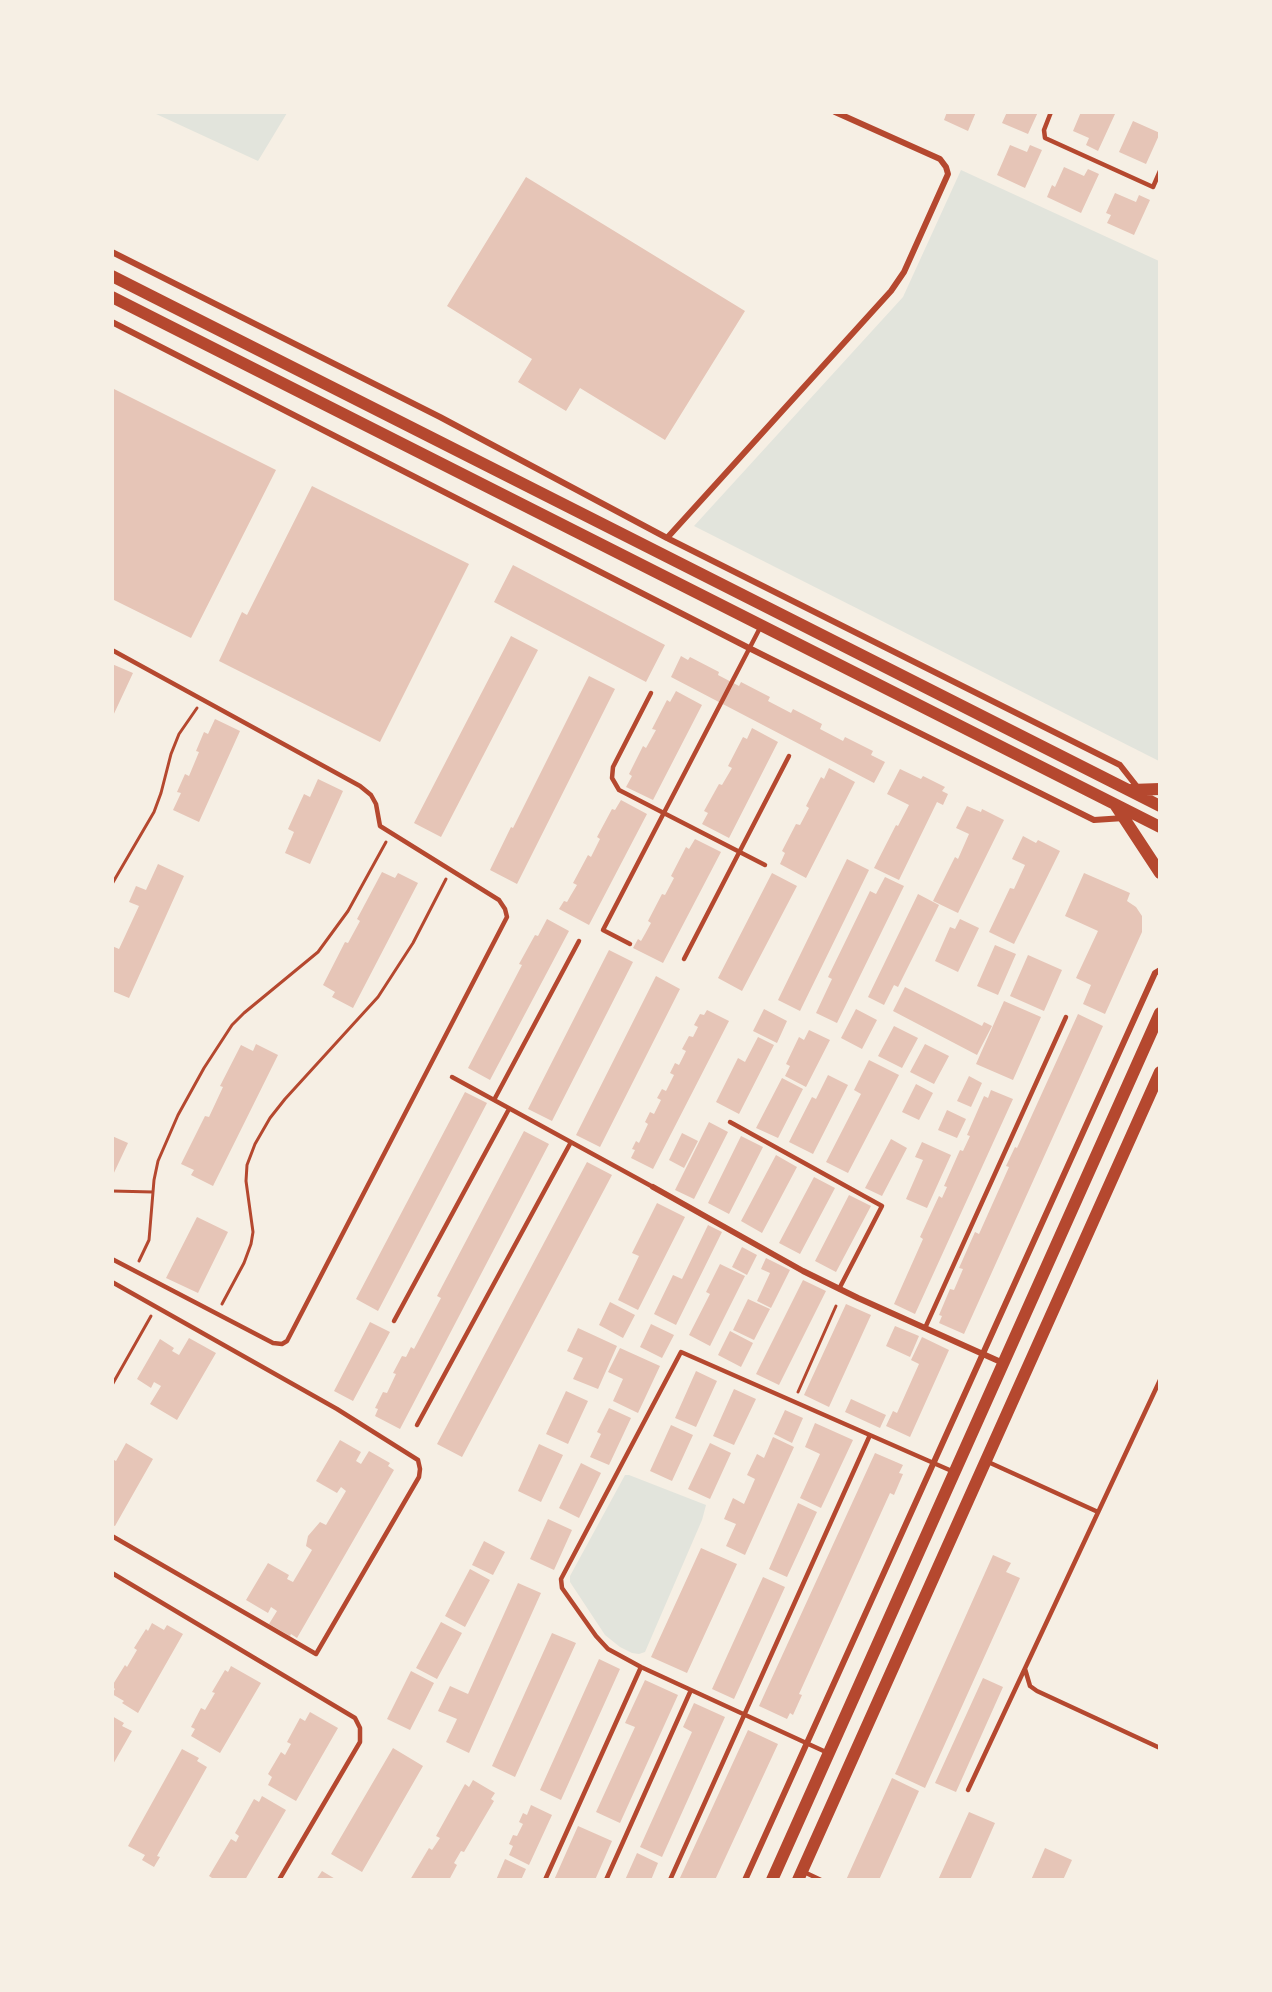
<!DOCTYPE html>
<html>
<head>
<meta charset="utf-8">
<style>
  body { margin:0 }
  #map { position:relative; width:1272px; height:1992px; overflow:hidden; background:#f6efe4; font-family:Karla,sans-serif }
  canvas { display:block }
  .frame { position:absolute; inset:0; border:114px solid #f6efe4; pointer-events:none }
</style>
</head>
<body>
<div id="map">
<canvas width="1272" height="1992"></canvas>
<div class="frame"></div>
</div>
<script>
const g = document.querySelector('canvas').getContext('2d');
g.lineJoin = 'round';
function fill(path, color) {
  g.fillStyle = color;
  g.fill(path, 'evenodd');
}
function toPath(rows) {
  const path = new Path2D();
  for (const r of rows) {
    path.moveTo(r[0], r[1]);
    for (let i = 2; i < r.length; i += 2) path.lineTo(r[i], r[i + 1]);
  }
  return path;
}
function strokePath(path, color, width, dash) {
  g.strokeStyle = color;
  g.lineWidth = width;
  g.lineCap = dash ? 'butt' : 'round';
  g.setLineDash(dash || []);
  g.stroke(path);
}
fill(toPath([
  [154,113,287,113,258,161],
  [961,170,1159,261,1159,761,694,526,903,297],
  [625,1475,629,1475,706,1505,702,1520,645,1652,639,1654,632,1653,620,1647,605,1635,570,1582,570,1576]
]), '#e2e4dc');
fill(toPath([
  [947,112,976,112,968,131,944,120],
  [1007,112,1038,112,1028,134,1002,123],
  [1081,112,1111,112,1115,114,1098,151,1086,145,1089,138,1073,131],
  [1133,121,1160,133,1146,164,1119,152],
  [1010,145,1027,152,1030,145,1042,150,1025,188,997,175],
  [1064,167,1084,176,1088,169,1099,174,1081,213,1047,197,1052,185,1055,187],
  [526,177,745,311,665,440,580,388,566,411,518,382,532,359,447,306],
  [1115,193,1136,202,1139,195,1150,200,1134,235,1107,223,1111,215,1106,213],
  [112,388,276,470,191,638,112,599],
  [312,486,469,564,380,742,219,661,242,612,247,615],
  [513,565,665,645,646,682,494,602],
  [511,636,538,650,441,837,414,823],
  [681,656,688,660,690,657,719,672,718,675,739,686,741,682,770,697,768,701,791,713,793,709,822,724,820,729,843,741,845,737,873,751,871,755,885,762,874,783,671,677],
  [112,664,133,673,112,718],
  [589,676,615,689,517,884,490,870,511,827,513,828],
  [676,691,702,705,653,800,626,787,632,776,629,774,643,746,646,748,656,730,652,729,667,700,670,702],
  [215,719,240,731,199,822,173,810,181,793,177,792,185,774,189,776,199,752,196,751,204,732,208,734],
  [752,728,778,742,729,838,702,824,708,813,704,811,719,784,722,785,732,768,728,766,743,737,747,739],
  [829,768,855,782,806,878,780,864,785,853,782,851,796,824,800,825,809,808,806,806,821,777,824,779],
  [900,769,921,779,923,776,945,787,942,791,948,794,943,805,937,802,899,880,874,868,896,825,898,826,909,805,887,794],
  [318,779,343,791,310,864,285,853,294,832,288,829,304,794,310,797],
  [621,800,647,814,589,925,559,909,564,901,567,902,571,895,577,885,573,883,588,855,591,857,600,839,597,837,612,809,615,810],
  [967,806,981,812,982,809,1004,820,958,913,933,901,955,857,958,859,969,834,956,828],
  [1023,836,1036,843,1038,840,1060,851,1014,944,989,932,1010,888,1014,889,1025,865,1012,859],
  [695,839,721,852,663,963,633,948,638,939,641,941,645,934,651,923,648,921,662,894,665,895,674,878,671,876,686,847,689,849],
  [847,859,869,870,800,1011,778,1000],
  [158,864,184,876,129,998,112,991,112,946,119,949,139,906,129,902,136,886,146,890],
  [382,872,395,878,398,873,418,883,353,1008,332,997,335,992,323,985,345,942,348,943,360,921,357,919],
  [772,873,797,886,742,991,718,978],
  [1084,873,1130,893,1127,901,1136,907,1142,916,1142,932,1105,1014,1083,1004,1091,985,1076,978,1098,931,1065,916],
  [885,877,904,886,837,1023,816,1013,832,979,828,977,870,891,876,894],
  [918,894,939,905,898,987,894,985,884,1005,868,997],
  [547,919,569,931,490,1080,468,1068,522,965,519,964,535,935,538,936],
  [960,919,979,928,958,972,935,961,950,927,955,929],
  [995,945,1016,954,998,995,977,986],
  [609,950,633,962,552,1121,528,1109],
  [1028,955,1062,970,1044,1011,1010,996],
  [656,976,680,989,600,1147,576,1135],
  [905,987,982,1026,984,1022,992,1026,977,1055,893,1011],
  [1004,1001,1041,1017,1013,1080,976,1064],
  [764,1009,787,1021,777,1043,753,1031],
  [856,1009,877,1020,862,1049,841,1038],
  [707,1010,729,1021,653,1169,631,1158,635,1150,632,1149,636,1141,639,1143,648,1124,645,1122,650,1112,654,1114,661,1100,657,1098,662,1089,666,1091,674,1075,670,1073,675,1063,679,1065,686,1051,682,1049,689,1036,693,1037,698,1027,694,1025,700,1014,704,1015],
  [1078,1014,1103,1026,964,1334,939,1323,942,1316,939,1315,950,1289,954,1290,963,1269,959,1268,975,1232,979,1234,1009,1167,1006,1166,1015,1147,1017,1148],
  [894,1026,918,1038,902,1068,878,1056],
  [809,1030,830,1040,806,1087,785,1076,790,1066,786,1064,799,1037,804,1040],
  [758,1037,774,1045,739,1114,716,1102,738,1058,745,1062],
  [256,1044,278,1055,213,1186,191,1175,194,1170,181,1164,205,1116,209,1117,223,1087,220,1086,241,1045,253,1051],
  [925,1044,949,1056,934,1084,910,1072],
  [869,1060,899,1075,848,1173,826,1162,861,1094,854,1090],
  [828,1075,848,1085,813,1154,789,1142,812,1097,816,1099],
  [969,1076,982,1083,971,1107,957,1101],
  [782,1078,803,1089,778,1138,756,1128],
  [916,1084,933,1093,919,1120,902,1112],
  [991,1090,1013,1099,915,1314,894,1304,923,1239,920,1237,939,1196,942,1198,947,1187,944,1186,960,1150,963,1151,970,1136,967,1135,984,1096,988,1098],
  [465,1092,487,1103,378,1311,356,1299],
  [947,1110,966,1119,957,1138,938,1130],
  [709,1122,728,1132,694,1199,675,1190],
  [524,1131,549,1144,400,1429,375,1416,378,1409,375,1408,383,1392,387,1393,396,1374,393,1373,402,1356,406,1357,411,1347,414,1349,441,1298,437,1296],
  [682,1133,698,1141,684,1168,669,1160],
  [112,1136,128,1143,112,1177],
  [741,1136,763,1147,729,1214,708,1203],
  [891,1139,907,1148,882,1196,865,1188],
  [922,1142,951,1155,927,1208,906,1199,923,1160,915,1157],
  [776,1155,797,1167,762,1233,741,1221],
  [587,1162,612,1175,462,1457,437,1444],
  [814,1177,835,1188,800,1254,779,1243],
  [849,1195,871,1206,836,1272,815,1261],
  [657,1203,685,1217,638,1310,618,1300,639,1256,632,1253],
  [197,1217,228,1232,198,1293,166,1278],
  [708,1225,722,1232,676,1325,654,1314,673,1275,682,1279],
  [742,1247,757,1255,747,1275,732,1267],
  [766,1258,790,1270,771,1308,757,1301,770,1273,761,1269],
  [720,1264,745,1276,710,1346,689,1335,710,1294,706,1292],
  [803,1280,826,1291,779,1385,756,1374],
  [748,1299,770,1309,754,1340,733,1330],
  [610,1302,635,1315,623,1338,599,1325],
  [846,1304,871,1315,829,1407,804,1395],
  [370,1322,390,1332,353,1401,334,1391],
  [651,1324,674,1335,662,1358,640,1347],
  [895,1326,919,1336,910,1357,886,1346],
  [578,1328,617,1346,598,1389,573,1379,583,1358,567,1351],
  [730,1331,753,1343,741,1367,718,1355],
  [922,1337,949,1350,910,1437,886,1426,893,1411,897,1413,919,1364,911,1360],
  [189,1338,216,1353,177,1420,150,1404,161,1386,154,1382,151,1388,137,1379,160,1339,174,1348,172,1351,179,1355],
  [620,1348,660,1366,638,1413,613,1401,623,1379,608,1372],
  [696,1371,717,1381,696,1427,675,1418],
  [734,1389,756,1399,734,1445,713,1436],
  [566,1391,588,1401,568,1444,546,1434],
  [851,1399,886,1415,880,1428,845,1412],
  [609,1408,631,1418,609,1465,590,1457,601,1434,597,1432],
  [785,1410,803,1418,792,1443,774,1434],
  [815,1423,853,1440,821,1508,800,1498,820,1454,805,1447],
  [671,1425,693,1435,672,1481,650,1471],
  [773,1437,794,1447,745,1555,726,1546,736,1524,724,1519,733,1498,744,1504,755,1479,747,1475,757,1454,764,1458],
  [340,1440,361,1452,356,1461,361,1464,369,1451,390,1463,388,1466,394,1470,297,1638,291,1634,290,1636,269,1624,277,1611,271,1607,268,1613,246,1600,268,1563,289,1575,287,1579,293,1582,312,1550,306,1546,308,1536,320,1522,326,1525,346,1491,341,1487,337,1493,316,1481],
  [126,1443,153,1459,115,1526,112,1525,112,1459,116,1461],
  [710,1443,731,1453,710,1499,688,1489],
  [539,1444,563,1455,541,1502,518,1491],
  [875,1453,903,1465,899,1473,903,1474,894,1495,890,1493,799,1694,802,1695,793,1715,790,1713,787,1719,759,1706],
  [581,1463,601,1473,579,1518,559,1508],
  [798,1503,817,1512,787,1577,769,1569],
  [548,1519,572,1530,554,1570,530,1559],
  [484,1541,505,1552,493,1575,472,1565],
  [701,1548,737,1564,687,1673,651,1657],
  [993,1555,1011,1563,1006,1572,1020,1578,925,1788,895,1774],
  [470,1569,490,1580,465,1627,445,1616],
  [763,1577,785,1587,734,1699,712,1689],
  [518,1583,541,1593,469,1753,446,1742,457,1719,438,1711,450,1686,468,1694],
  [441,1622,462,1633,437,1679,416,1668],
  [152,1623,164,1630,167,1625,183,1634,138,1713,122,1703,124,1701,112,1694,115,1689,112,1686,125,1665,127,1667,137,1650,134,1648,146,1629,148,1631],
  [552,1633,576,1643,515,1777,492,1766],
  [599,1659,620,1669,561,1800,540,1790],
  [231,1666,261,1683,220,1753,191,1736,195,1729,191,1727,201,1708,205,1710,215,1693,212,1692,225,1670,228,1672],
  [411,1671,434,1683,410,1730,387,1719],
  [983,1678,1003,1687,956,1792,935,1783],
  [645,1680,678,1695,620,1823,596,1812,635,1727,625,1723],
  [694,1703,725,1717,662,1857,640,1847,692,1732,683,1727],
  [310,1712,338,1728,296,1801,268,1785,272,1777,268,1774,281,1752,285,1755,291,1744,287,1742,300,1718,305,1721],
  [112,1716,124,1723,122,1726,132,1731,112,1766],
  [748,1730,778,1744,715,1880,679,1880],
  [393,1748,423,1766,362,1872,331,1854],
  [182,1749,199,1758,197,1761,207,1767,157,1856,160,1857,154,1867,142,1860,145,1855,128,1846],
  [892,1778,919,1791,879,1880,846,1880],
  [473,1780,495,1793,491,1799,494,1801,464,1852,461,1851,454,1863,457,1865,449,1880,410,1880,429,1848,432,1850,440,1838,436,1836,465,1784,469,1787],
  [262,1796,286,1810,245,1880,215,1880,209,1876,231,1839,236,1842,239,1836,235,1833,254,1799,259,1802],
  [531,1805,552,1815,529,1865,509,1855,513,1846,509,1844,513,1835,517,1836,523,1824,519,1822,523,1813,527,1815],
  [969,1812,995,1823,970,1880,938,1880],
  [578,1826,612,1841,595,1880,554,1880],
  [1045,1848,1072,1860,1063,1880,1031,1880],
  [637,1853,658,1863,651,1880,625,1880],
  [505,1859,526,1869,521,1880,496,1880],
  [322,1871,337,1880,316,1880]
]), '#e6c5b7');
strokePath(toPath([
  [112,884,154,812,161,793,171,754,179,734,197,708],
  [112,1191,153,1192],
  [139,1261,149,1240,154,1180,158,1161,178,1115,204,1068,232,1025,244,1013,318,952,348,911,386,842],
  [222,1304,244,1263,251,1244,253,1232,246,1181,247,1165,255,1144,270,1118,285,1099,378,997,413,943,446,879],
  [112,1385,151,1316],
  [798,1392,836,1306]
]), '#b5482f', 3);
strokePath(toPath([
  [1051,112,1044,130,1045,138,1153,187,1160,171],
  [112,650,360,786,371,795,376,804,380,826,499,900,505,909,507,917,287,1341,282,1344,273,1343,112,1259],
  [651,693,613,767,612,778,619,790,765,865],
  [630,944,603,930,761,626],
  [684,959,789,756],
  [452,1077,653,1187],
  [494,1100,579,941],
  [730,1122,882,1206,839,1289],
  [112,1282,337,1409,418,1460,420,1469,419,1477,316,1654,112,1536],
  [394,1321,509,1109],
  [925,1328,1066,1017],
  [417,1425,571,1142],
  [986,1461,1098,1512],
  [112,1573,355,1718,360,1728,360,1742,279,1880],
  [1025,1669,1030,1686,1037,1691,1160,1748],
  [828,1753,641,1667,608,1649,596,1636,562,1588,561,1579,681,1352,954,1472],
  [968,1790,1160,1380],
  [804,1872,821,1880],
  [545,1880,641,1667],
  [606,1880,691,1690],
  [670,1880,870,1435]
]), '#b5482f', 4.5);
strokePath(toPath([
  [112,252,440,417,667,538,1120,765,1138,788],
  [112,322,749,648,1094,820,1124,818],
  [667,538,891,291,904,272,948,174,946,167,940,159,835,112],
  [653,1187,803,1271,858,1298,1003,1363],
  [745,1880,1155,973,1160,970]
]), '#b5482f', 6);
strokePath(toPath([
  [112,276,1160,806],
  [112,297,1160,827],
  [1131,790,1160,789],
  [1116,806,1160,873],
  [772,1880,1160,1013],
  [798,1880,1160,1072]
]), '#b5482f', 12);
</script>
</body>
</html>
